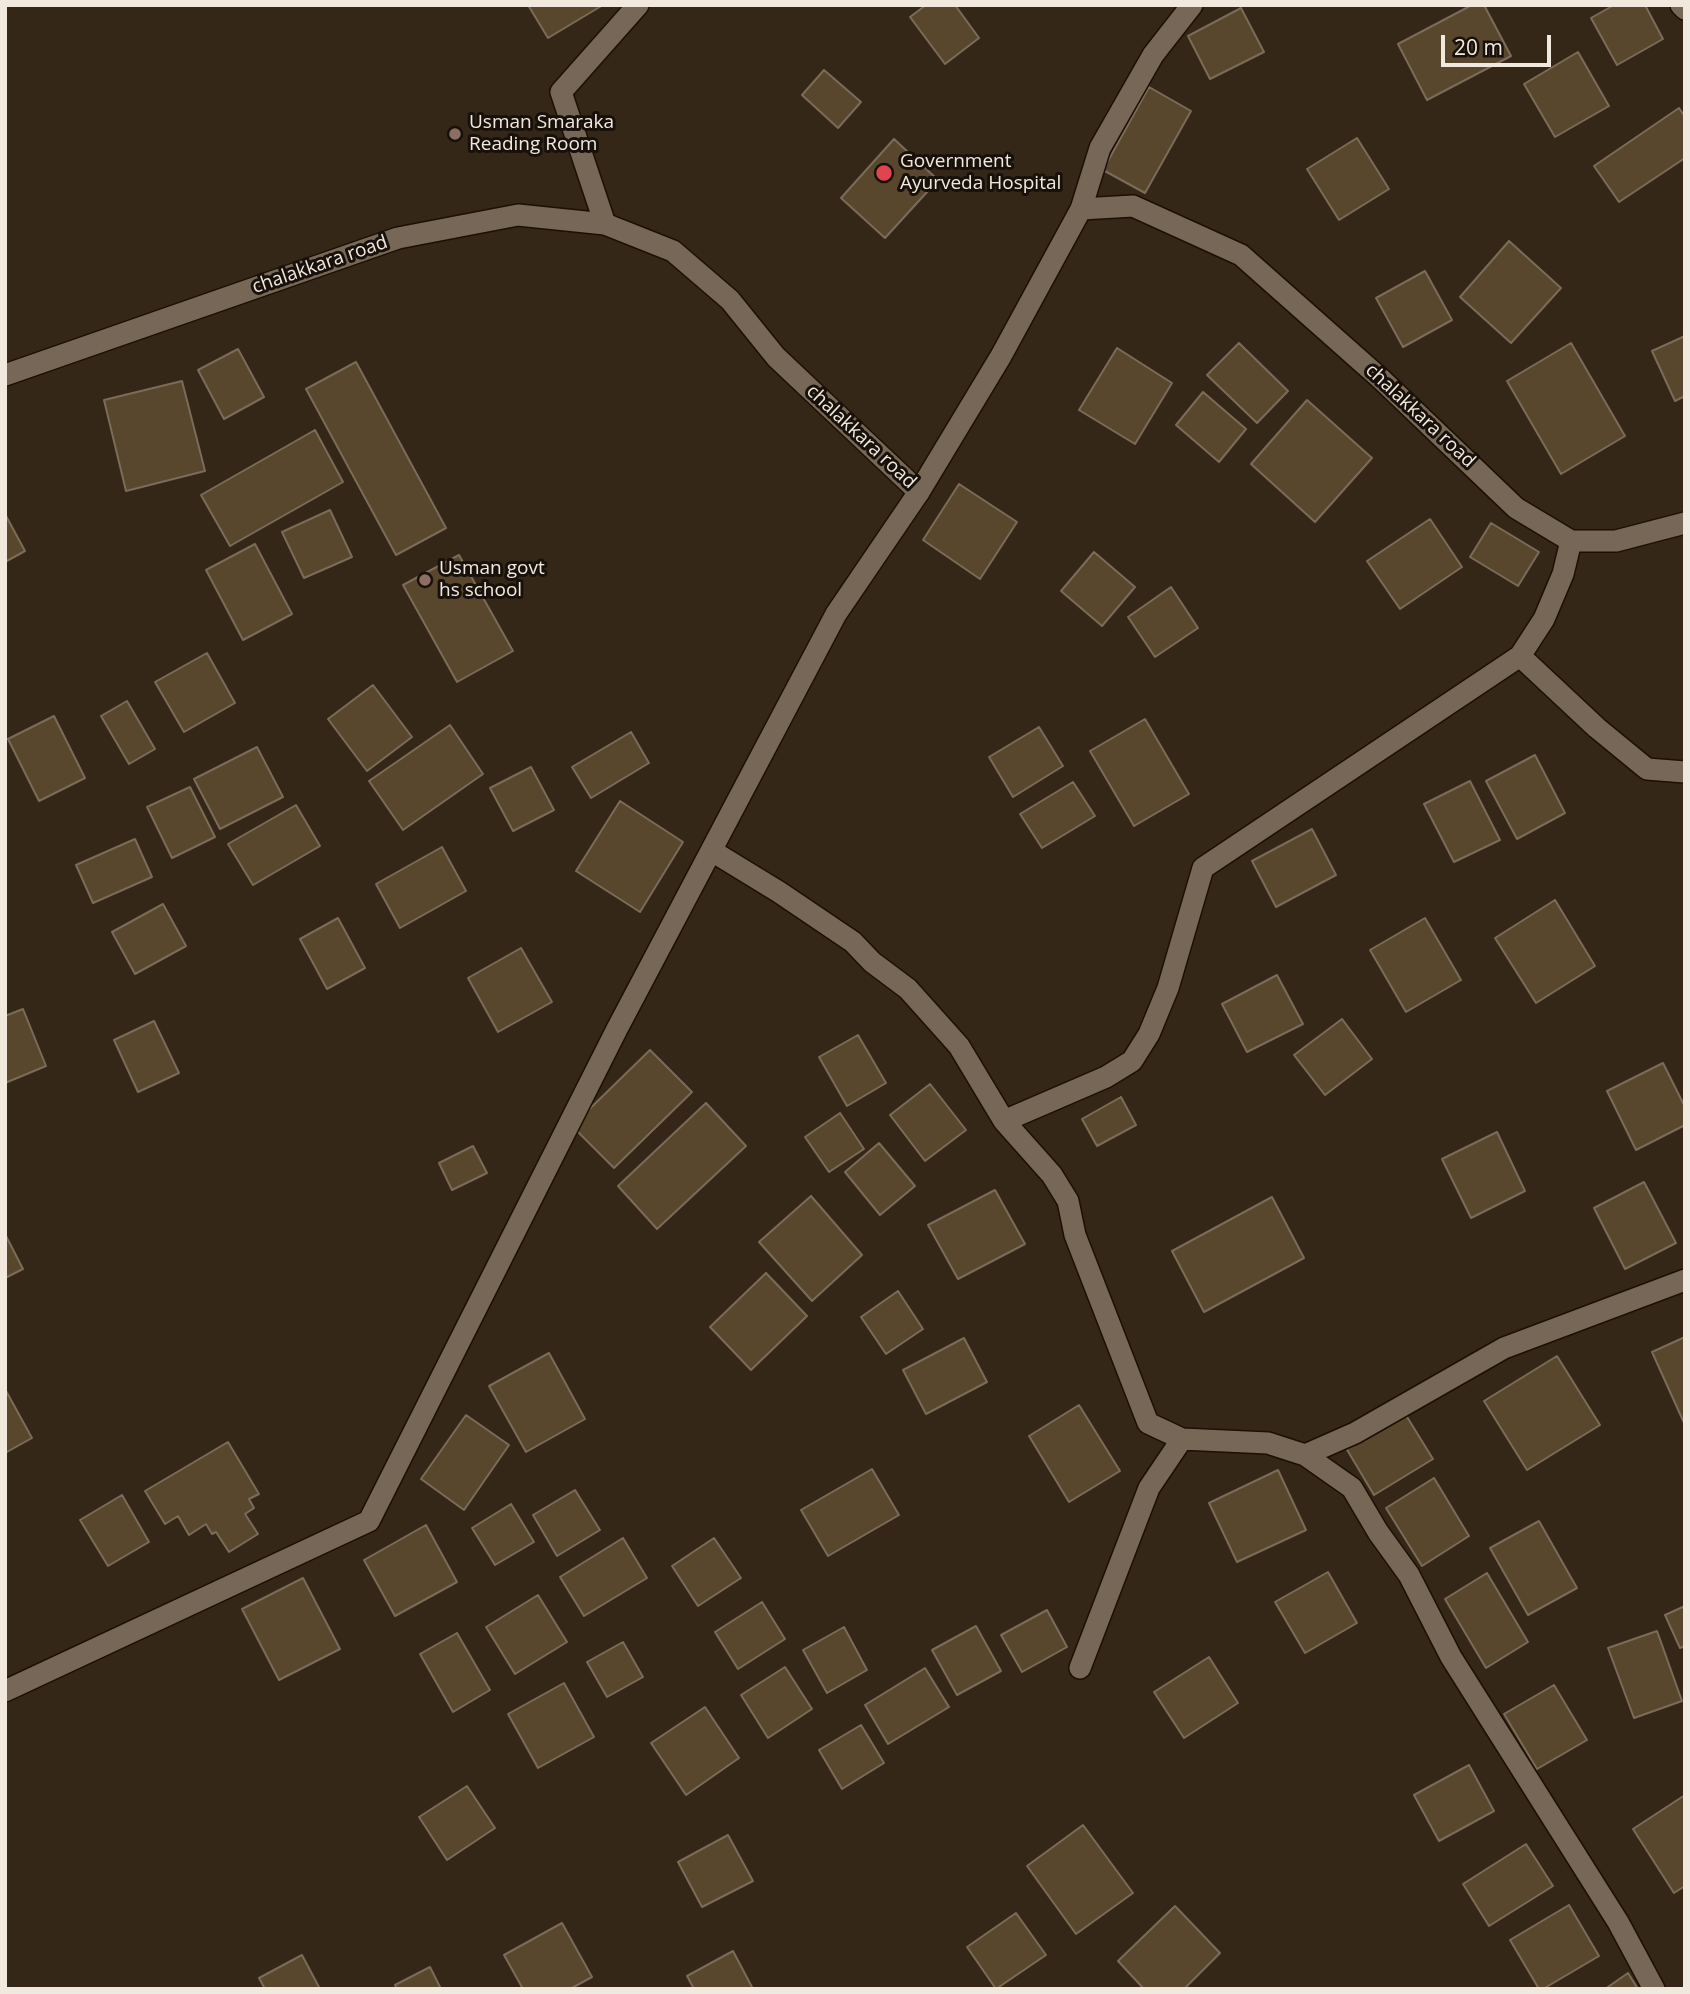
<!DOCTYPE html>
<html>
<head>
<meta charset="utf-8">
<style>
  body { margin:0 }
  #map { position:relative; width:1690px; height:1994px; overflow:hidden; background:#352718; font-family:"Open Sans",sans-serif }
  canvas { display:block }
  .frame { position:absolute; inset:0; border:7px solid #f1e8de; pointer-events:none }
  .scale { position:absolute; left:1441px; top:35px; width:110px; height:32px; box-sizing:border-box; border:4px solid #f1e8de; border-top:0; padding-left:9px; font-size:21px; line-height:24px; white-space:nowrap; color:#f1e8de; -webkit-text-stroke:5px #18110b; paint-order:stroke }
</style>
</head>
<body>
<div id="map">
<canvas width="1690" height="1994"></canvas>
<div class="frame"></div>
<div class="scale">20 m</div>
</div>
<script>
const g = document.querySelector('canvas').getContext('2d');
g.lineJoin = 'round';
function fill(path, color) {
  g.fillStyle = color;
  g.fill(path, 'evenodd');
}
function toPath(rows) {
  const path = new Path2D();
  for (const r of rows) {
    path.moveTo(r[0], r[1]);
    for (let i = 2; i < r.length; i += 2) path.lineTo(r[i], r[i + 1]);
  }
  return path;
}
function strokePath(path, color, width, dash) {
  g.strokeStyle = color;
  g.lineWidth = width;
  g.lineCap = dash ? 'butt' : 'round';
  g.setLineDash(dash || []);
  g.stroke(path);
}
function label(font, color, halo, rows, align = 'center') {
  g.font = font + ' "Open Sans",sans-serif';
  g.lineWidth = 6;
  g.setLineDash([]);
  g.textBaseline = 'middle';
  g.strokeStyle = halo;
  g.fillStyle = color;
  for (const [text, x, y, turn = 0] of rows) {
    g.save();
    g.translate(x, y);
    g.rotate((+turn || 0) * Math.PI / 180);
    g.textAlign = isNaN(turn) ? turn : align;
    if (halo) g.strokeText(text, 0, 0);
    g.fillText(text, 0, 0);
    g.restore();
  }
}
const building = toPath([
  [528,5,603,5,548,38,528,5],
  [926,5,955,5,979,38,945,64,910,17,926,5],
  [1472,5,1484,5,1511,56,1427,100,1398,44,1472,5],
  [1614,5,1645,5,1663,39,1617,65,1591,18,1614,5],
  [1241,8,1264,52,1210,79,1188,36,1241,8],
  [1578,52,1609,106,1555,137,1524,84,1578,52],
  [824,70,861,102,838,128,802,95,824,70],
  [1149,87,1191,111,1145,193,1103,170,1149,87],
  [1679,108,1685,117,1685,158,1619,202,1594,166,1679,108],
  [1357,138,1389,189,1339,220,1307,169,1357,138],
  [894,139,938,180,885,238,841,198,894,139],
  [1509,241,1561,288,1511,343,1460,297,1509,241],
  [1425,271,1452,320,1403,347,1376,298,1425,271],
  [1685,336,1685,396,1675,401,1652,351,1685,336],
  [1239,343,1288,391,1257,423,1207,375,1239,343],
  [1571,343,1625,436,1561,474,1507,381,1571,343],
  [1117,348,1172,383,1135,444,1079,410,1117,348],
  [238,349,264,397,224,419,198,370,238,349],
  [356,362,446,528,396,555,306,389,356,362],
  [182,381,205,471,126,491,104,400,182,381],
  [1203,392,1246,429,1219,462,1176,425,1203,392],
  [1307,400,1372,458,1315,522,1251,464,1307,400],
  [315,430,343,482,230,546,201,495,315,430],
  [959,484,1017,522,980,579,923,540,959,484],
  [330,510,352,557,304,578,282,532,330,510],
  [5,514,25,551,5,562,5,514],
  [1430,519,1462,567,1400,609,1367,561,1430,519],
  [1491,523,1539,552,1518,586,1470,557,1491,523],
  [255,544,292,614,243,640,206,570,255,544],
  [1094,552,1135,587,1102,626,1061,591,1094,552],
  [459,555,513,651,457,682,403,585,459,555],
  [1171,587,1198,628,1155,657,1128,617,1171,587],
  [207,653,235,703,184,732,155,682,207,653],
  [373,685,412,737,367,771,328,719,373,685],
  [127,701,155,749,129,764,101,716,127,701],
  [54,716,85,778,39,801,8,739,54,716],
  [1145,719,1189,794,1134,826,1090,751,1145,719],
  [450,725,483,774,403,830,369,781,450,725],
  [1039,727,1063,766,1013,797,989,757,1039,727],
  [631,732,649,763,591,798,572,767,631,732],
  [257,747,283,797,220,829,194,779,257,747],
  [1535,755,1565,813,1517,839,1486,781,1535,755],
  [531,767,554,810,513,831,490,788,531,767],
  [1470,781,1500,840,1454,862,1424,804,1470,781],
  [1073,782,1095,816,1042,848,1020,814,1073,782],
  [190,787,215,837,172,858,147,807,190,787],
  [620,801,683,842,640,912,576,871,620,801],
  [296,805,320,846,253,885,228,844,296,805],
  [1312,829,1336,875,1276,907,1252,861,1312,829],
  [135,839,152,877,93,903,76,865,135,839],
  [442,847,466,891,400,928,376,884,442,847],
  [1555,900,1595,966,1536,1003,1495,938,1555,900],
  [163,904,186,946,135,974,112,932,163,904],
  [338,918,365,968,327,989,300,939,338,918],
  [1425,918,1461,980,1406,1012,1370,950,1425,918],
  [521,948,552,1002,498,1032,468,978,521,948],
  [1277,975,1303,1024,1247,1052,1222,1004,1277,975],
  [23,1009,46,1066,5,1083,5,1016,23,1009],
  [1342,1019,1372,1059,1325,1095,1294,1055,1342,1019],
  [154,1021,179,1073,138,1092,114,1040,154,1021],
  [858,1035,886,1083,847,1106,819,1057,858,1035],
  [650,1050,692,1092,614,1168,572,1126,650,1050],
  [1663,1063,1685,1107,1685,1125,1636,1150,1607,1091,1663,1063],
  [930,1084,966,1130,925,1161,890,1115,930,1084],
  [1121,1097,1136,1125,1097,1146,1082,1119,1121,1097],
  [706,1103,746,1146,657,1229,618,1186,706,1103],
  [840,1113,864,1149,829,1172,805,1137,840,1113],
  [1497,1132,1525,1191,1471,1218,1442,1159,1497,1132],
  [879,1143,915,1186,880,1215,845,1172,879,1143],
  [473,1146,487,1173,452,1190,439,1163,473,1146],
  [1644,1182,1676,1243,1625,1269,1594,1208,1644,1182],
  [995,1190,1025,1244,958,1279,928,1225,995,1190],
  [811,1196,862,1255,812,1301,759,1242,811,1196],
  [1272,1197,1304,1258,1204,1312,1172,1251,1272,1197],
  [5,1234,23,1269,5,1278,5,1234],
  [766,1273,807,1316,751,1370,710,1327,766,1273],
  [898,1291,923,1329,886,1354,861,1317,898,1291],
  [1685,1337,1685,1425,1652,1352,1685,1337],
  [964,1338,987,1382,926,1414,903,1370,964,1338],
  [549,1353,585,1419,526,1452,489,1386,549,1353],
  [1557,1356,1600,1425,1527,1470,1484,1401,1557,1356],
  [5,1389,32,1438,5,1453,5,1389],
  [1079,1405,1120,1471,1069,1502,1029,1436,1079,1405],
  [1404,1412,1433,1459,1374,1495,1346,1448,1404,1412],
  [466,1415,509,1445,464,1510,421,1479,466,1415],
  [228,1442,259,1494,249,1499,254,1508,245,1514,258,1534,229,1552,216,1532,212,1534,206,1524,189,1535,178,1516,165,1524,145,1491,228,1442],
  [872,1469,899,1515,828,1556,801,1510,872,1469],
  [1278,1470,1306,1530,1237,1562,1209,1503,1278,1470],
  [1434,1478,1469,1536,1422,1566,1386,1508,1434,1478],
  [575,1490,600,1530,557,1556,533,1515,575,1490],
  [122,1495,149,1542,108,1566,80,1520,122,1495],
  [511,1504,534,1542,495,1565,472,1528,511,1504],
  [1539,1521,1577,1588,1528,1615,1490,1548,1539,1521],
  [426,1525,457,1582,395,1616,364,1560,426,1525],
  [623,1538,647,1578,584,1616,560,1577,623,1538],
  [714,1538,741,1578,698,1606,672,1566,714,1538],
  [1328,1572,1357,1623,1305,1653,1275,1602,1328,1572],
  [1487,1573,1528,1642,1486,1668,1445,1599,1487,1573],
  [303,1578,340,1649,279,1680,242,1609,303,1578],
  [538,1595,567,1642,515,1674,486,1627,538,1595],
  [762,1602,785,1639,738,1669,715,1632,762,1602],
  [1685,1606,1685,1646,1680,1648,1665,1615,1685,1606],
  [1047,1610,1067,1647,1022,1672,1001,1635,1047,1610],
  [976,1626,1001,1671,957,1695,932,1650,976,1626],
  [844,1627,867,1670,827,1693,803,1650,844,1627],
  [1657,1631,1682,1701,1634,1718,1608,1648,1657,1631],
  [457,1633,490,1690,453,1712,420,1654,457,1633],
  [623,1642,643,1677,607,1697,587,1662,623,1642],
  [1209,1657,1238,1703,1184,1738,1154,1692,1209,1657],
  [785,1667,812,1709,768,1738,741,1695,785,1667],
  [925,1668,949,1707,888,1744,865,1705,925,1668],
  [564,1683,594,1737,538,1768,508,1714,564,1683],
  [1554,1685,1587,1740,1537,1769,1504,1714,1554,1685],
  [705,1707,739,1758,686,1795,651,1743,705,1707],
  [861,1725,884,1763,842,1789,819,1750,861,1725],
  [1469,1765,1494,1811,1439,1841,1414,1795,1469,1765],
  [467,1786,495,1828,447,1860,419,1817,467,1786],
  [1685,1795,1685,1886,1674,1893,1633,1829,1685,1795],
  [1083,1825,1133,1893,1076,1934,1027,1866,1083,1825],
  [728,1835,753,1881,702,1907,678,1862,728,1835],
  [1526,1844,1553,1886,1489,1926,1463,1884,1526,1844],
  [1569,1905,1599,1956,1543,1989,1539,1989,1510,1940,1569,1905],
  [1175,1906,1220,1953,1184,1989,1144,1989,1118,1961,1175,1906],
  [1016,1913,1046,1955,996,1989,967,1947,1016,1913],
  [562,1923,592,1977,570,1989,523,1989,504,1955,562,1923],
  [733,1951,753,1989,694,1989,687,1976,733,1951],
  [302,1955,320,1989,265,1989,259,1978,302,1955],
  [430,1967,441,1989,397,1989,395,1985,430,1967],
  [1628,1973,1638,1989,1605,1989,1628,1973]
]);
fill(building, '#58462d');
strokePath(building, '#7a6c59', 2);
const street = toPath([
  [1681,5,1685,9],
  [1081,209,1100,148,1153,55,1192,5],
  [605,224,561,92,638,5],
  [1571,541,1563,574,1544,619,1520,656,1597,728,1647,769,1685,772],
  [712,851,779,892,853,942,872,962,908,989,959,1046,1004,1121,1052,1175,1068,1201,1075,1235,1148,1423,1182,1439,1268,1443,1305,1455,1355,1433,1504,1348,1685,1280],
  [1004,1121,1106,1077,1132,1061,1149,1034,1168,988,1203,868,1520,656],
  [1305,1455,1352,1488,1378,1532,1409,1575,1451,1657,1618,1922,1654,1989],
  [1080,1668,1149,1488,1182,1439],
  [5,1691,369,1521,617,1029,836,614,919,492]
]);
const secondary = toPath([
  [5,375,398,238,518,215,605,224,673,251,730,300,776,357,919,492,1001,356,1081,209,1133,206,1241,255,1381,379,1516,508,1571,541,1616,541,1685,523]
]);
strokePath(street, '#1c1003', 24);
strokePath(secondary, '#1c1003', 24);
strokePath(street, '#776756', 21);
strokePath(secondary, '#776756', 21);
for (const [x, y, r, color] of [
  [455,134,7,"#8d6e63"],
  [884,173,9,"#e0444e"],
  [425,580,7,"#8d6e63"]
]) {
  const dot = new Path2D();
  dot.arc(x, y, r, 0, 2 * Math.PI);
  g.fillStyle = color;
  g.fill(dot);
  strokePath(dot, '#18110b', 2.5);
}
label('19px', '#f1e8de', '#18110b', [
  ["Usman Smaraka",469,123],
  ["Reading Room",469,145],
  ["Government",900,162],
  ["Ayurveda Hospital",900,184],
  ["Usman govt",439,569],
  ["hs school",439,591]
], 'left');
label('19px', '#f1e8de', '#18110b', [
  ["chalakkara road",320,265,-19],
  ["chalakkara road",1420,416,43],
  ["chalakkara road",861,437,43]
]);
</script>
</body>
</html>
